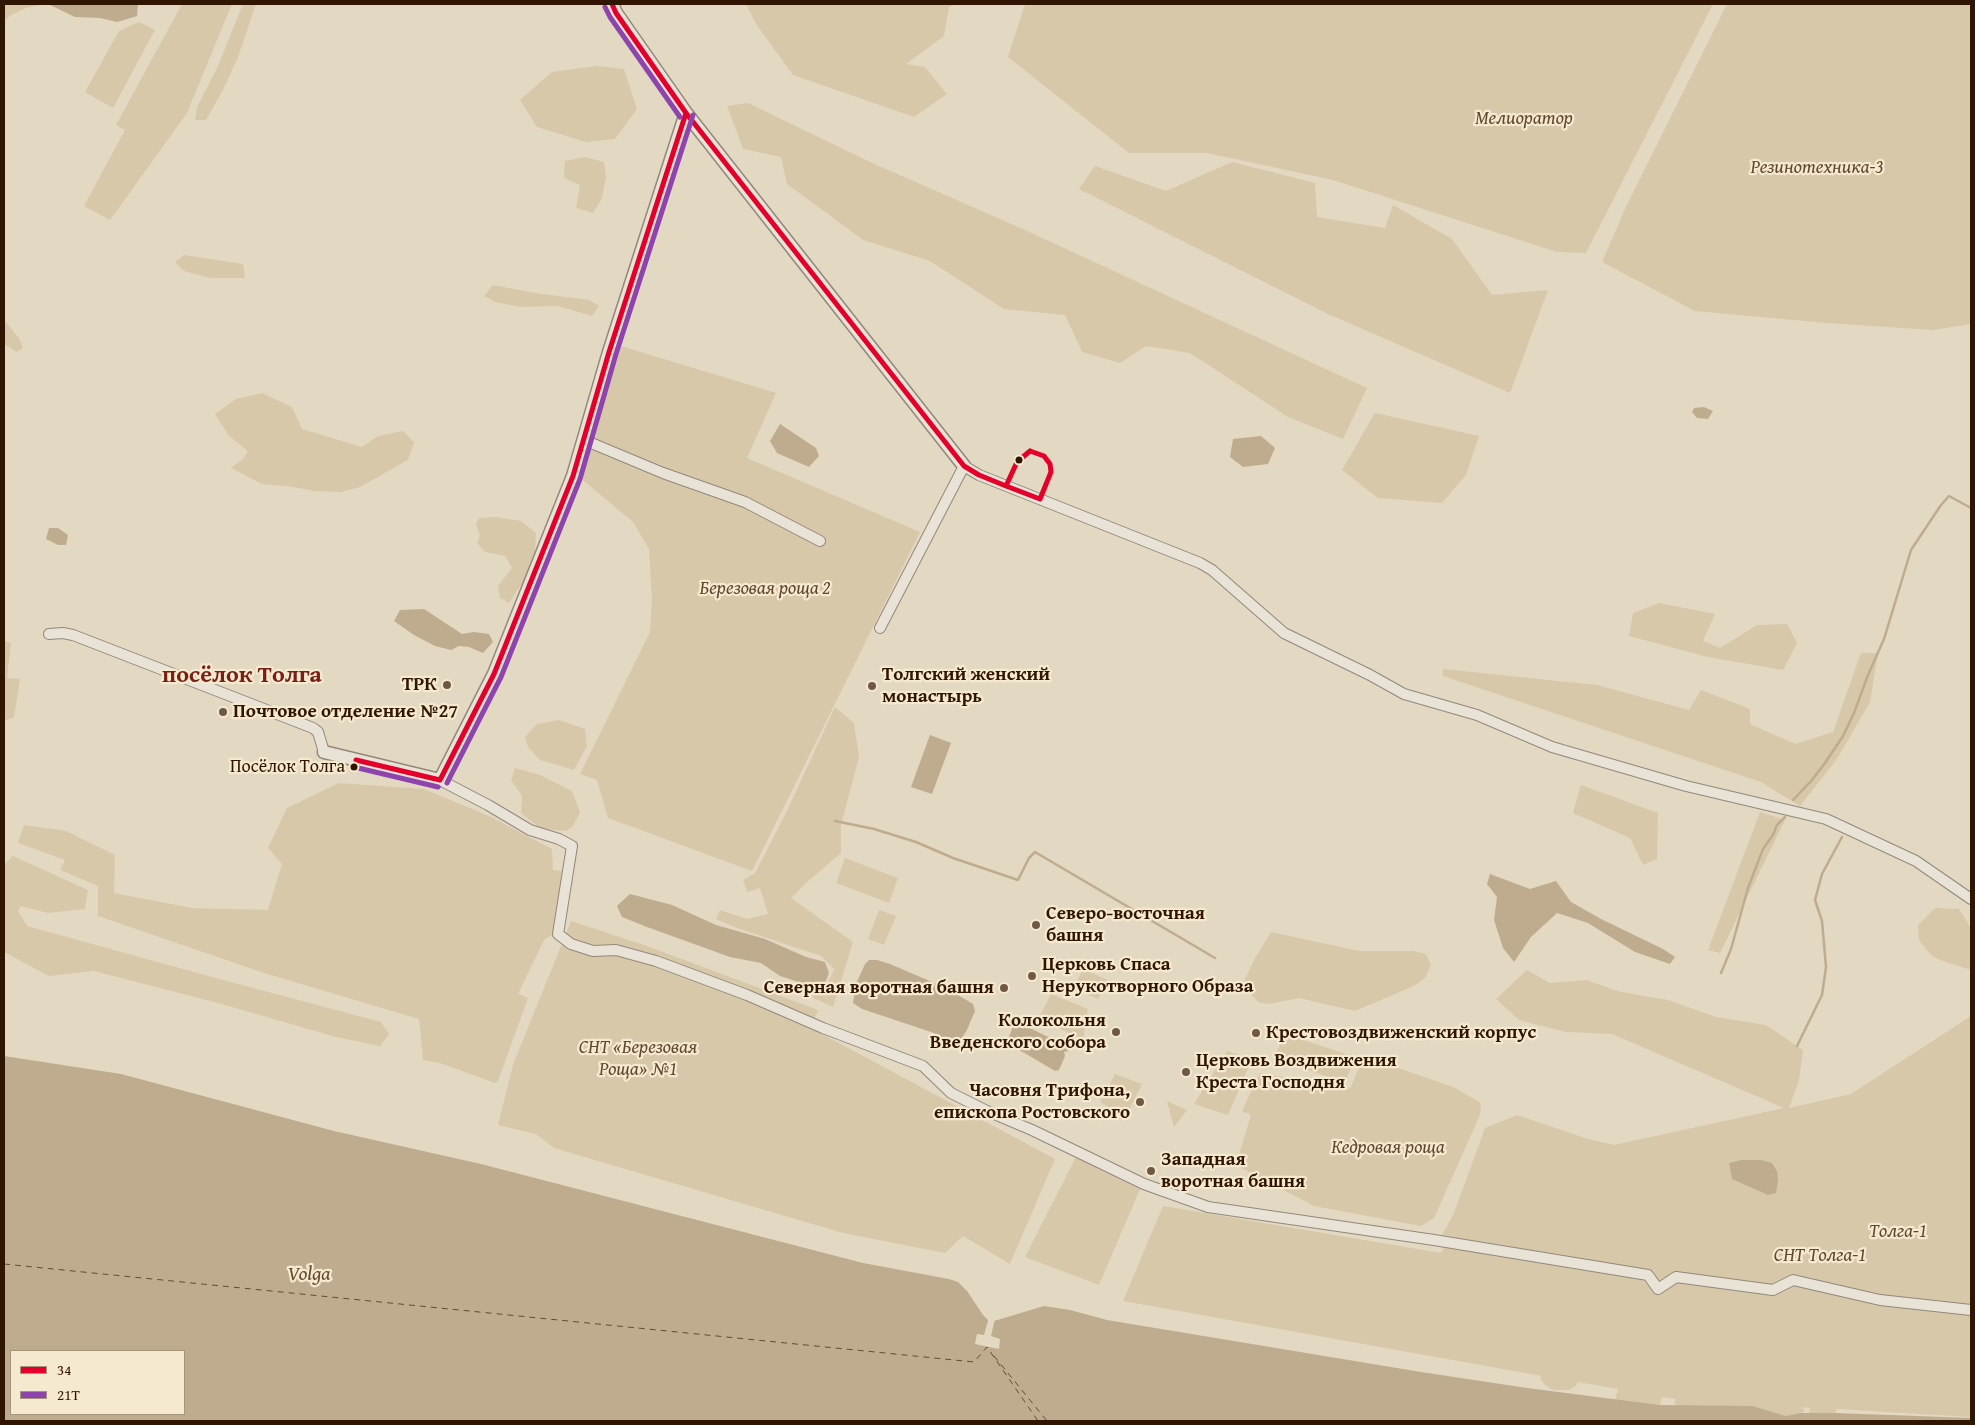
<!DOCTYPE html>
<html>
<head>
<meta charset="utf-8">
<style>
  body { margin:0 }
  #map { position:relative; width:1975px; height:1425px; overflow:hidden; background:#e3d8c2; font-family:"Gentium Book Plus",serif }
  canvas { display:block }
  .frame { position:absolute; inset:0; border:5px solid #301502; pointer-events:none }
  .legend { position:absolute; left:10px; top:1350px; width:175px; height:65px; box-sizing:border-box; background:#f5e9cf; border:1px solid #a6947d; margin:0; padding:6px 9px; list-style:none; font-size:15px; color:#301502 }
  .legend li { display:flex; align-items:center; gap:10px; height:25px }
  .legend b { width:25px; border:1px solid #a6947d }
</style>
</head>
<body>
<div id="map">
<canvas width="1975" height="1425"></canvas>
<div class="frame"></div>
<ul class="legend">
<li><b style="height:6px;background:#e4002b"></b>34</li>
<li><b style="height:6px;background:#8e44ad"></b>21Т</li>
</ul>
</div>
<script>
const g = document.querySelector('canvas').getContext('2d');
g.lineJoin = 'round';
function fill(path, color) {
  g.fillStyle = color;
  g.fill(path, 'evenodd');
}
function toPath(rows) {
  const path = new Path2D();
  for (const r of rows) {
    path.moveTo(r[0], r[1]);
    for (let i = 2; i < r.length; i += 2) path.lineTo(r[i], r[i + 1]);
  }
  return path;
}
function strokePath(path, color, width, dash) {
  g.strokeStyle = color;
  g.lineWidth = width;
  g.lineCap = dash ? 'butt' : 'round';
  g.setLineDash(dash || []);
  g.stroke(path);
}
function label(font, color, halo, rows, align = 'center') {
  g.font = font + ' "Gentium Book Plus",serif';
  g.lineWidth = 4.5;
  g.setLineDash([]);
  g.textBaseline = 'middle';
  g.strokeStyle = halo;
  g.fillStyle = color;
  for (const [text, x, y, turn = 0] of rows) {
    g.save();
    g.translate(x, y);
    g.rotate((+turn || 0) * Math.PI / 180);
    g.textAlign = isNaN(turn) ? turn : align;
    if (halo) g.strokeText(text, 0, 0);
    g.fillText(text, 0, 0);
    g.restore();
  }
}
fill(toPath([
  [4,4,45,4,26,8,11,15,4,21],
  [182,4,232,4,187,113,110,220,84,206,125,130,116,125],
  [243,4,256,4,238,57,223,90,206,120,195,120,197,107,218,66],
  [746,4,957,4,949,7,944,36,906,64,925,67,947,94,914,117,793,75,756,24],
  [1025,4,1713,4,1586,253,1557,252,1333,180,1207,153,1129,153,1008,57],
  [1727,4,1971,4,1971,324,1933,330,1826,323,1695,311,1602,262,1625,209],
  [139,22,155,30,113,108,85,92,119,31],
  [597,66,624,69,637,109,615,139,586,142,537,127,520,100,552,72],
  [748,103,870,162,1025,230,1367,388,1343,439,1288,417,1190,353,1146,346,1120,363,1082,352,1065,315,1004,309,930,261,863,240,787,184,781,157,743,149,727,106],
  [585,157,604,162,606,177,602,198,593,213,576,208,580,185,564,178,565,161],
  [1232,162,1315,183,1317,217,1385,228,1393,205,1452,239,1492,295,1548,290,1510,393,1328,314,1079,189,1095,166,1166,191],
  [184,255,243,264,245,278,210,278,184,271,175,262],
  [493,285,535,293,589,300,599,306,592,316,558,306,520,307,495,302,484,296],
  [4,320,19,338,23,348,17,352,4,344],
  [618,345,776,393,747,458,920,532,752,871,608,818,597,780,580,774,650,632,652,599,649,549,633,522,578,476],
  [262,393,292,407,302,429,362,447,378,436,403,431,414,442,408,460,360,487,341,492,314,491,294,487,262,484,231,468,243,459,248,451,229,436,215,414,236,399],
  [1375,413,1479,436,1466,475,1442,503,1378,498,1342,470],
  [496,517,521,521,536,533,535,551,524,580,509,603,500,598,498,586,512,568,505,556,485,552,477,543,480,536,476,524,479,518],
  [1659,603,1715,614,1703,641,1720,648,1757,625,1787,624,1797,643,1783,670,1708,657,1629,636,1633,613],
  [4,641,11,643,7,678,20,679,14,717,4,721],
  [1861,653,1878,653,1870,702,1837,759,1800,806,1761,782,1443,676,1443,669,1597,685,1689,710,1701,690,1750,709,1750,724,1795,744,1833,732],
  [835,707,854,723,859,757,841,825,841,853,806,883,791,898,853,942,833,1007,812,997,829,981,834,969,821,956,737,928,716,919,720,910,747,919,768,914,760,888,747,892,743,880,755,873,786,813],
  [559,720,585,729,587,746,574,770,540,760,528,747,525,737,537,724],
  [515,768,540,775,572,791,580,812,573,826,566,831,541,829,521,813,522,796,511,780],
  [339,783,424,789,489,816,552,849,553,870,563,871,555,933,544,940,518,994,528,998,498,1081,495,1083,440,1063,423,1060,419,1019,264,973,98,916,98,886,60,870,65,860,18,843,24,825,66,831,115,855,114,893,192,908,268,910,282,864,268,848,287,808],
  [1581,785,1658,813,1657,859,1643,865,1630,838,1573,813],
  [1760,812,1785,820,1720,953,1708,950],
  [13,856,88,890,85,909,48,913,21,906,18,911,27,926,212,977,381,1022,389,1034,380,1046,336,1037,218,1003,94,971,49,976,4,952,4,865],
  [845,858,898,878,889,903,836,883],
  [1935,908,1959,909,1971,928,1971,970,1940,960,1931,955,1919,940,1918,925],
  [879,910,896,916,884,945,868,939],
  [571,921,647,946,818,1010,811,1028,1055,1159,1010,1264,963,1236,945,1253,843,1233,554,1148,536,1134,498,1125,513,1065],
  [1271,932,1359,951,1413,951,1426,954,1431,965,1425,978,1414,986,1355,1011,1299,998,1269,1004,1258,1002,1248,991,1245,979,1255,958],
  [1083,969,1108,980,1098,999,1073,988],
  [1527,970,1550,983,1586,980,1621,992,1668,1000,1716,1017,1766,1025,1803,1050,1799,1080,1789,1108,1851,1094,1971,1016,1971,1417,1837,1409,1835,1413,1809,1414,1810,1408,1803,1407,1804,1412,1786,1416,1753,1406,1677,1407,1674,1402,1676,1399,1662,1397,1660,1405,1615,1400,1618,1389,1578,1382,1576,1386,1569,1390,1553,1390,1545,1385,1540,1378,1542,1376,1123,1301,1163,1206,1441,1253,1447,1241,1440,1239,1454,1213,1485,1128,1517,1115,1588,1139,1614,1145,1784,1108,1612,1034,1566,1032,1519,1020,1496,999],
  [1051,994,1088,1009,1083,1040,1039,1018],
  [1285,1034,1355,1057,1345,1083,1274,1058],
  [1227,1051,1252,1059,1228,1115,1194,1104],
  [1364,1056,1453,1087,1481,1103,1480,1115,1434,1218,1421,1226,1314,1206,1236,1165,1251,1115,1242,1111,1260,1073,1350,1089],
  [1115,1074,1142,1084,1129,1110,1112,1109,1100,1102],
  [1167,1101,1187,1110,1174,1127],
  [1076,1157,1140,1189,1099,1285,1025,1257]
]), '#d8c8aa');
fill(toPath([
  [48,4,138,4,137,16,117,22,100,18,75,17],
  [1704,407,1713,411,1708,419,1697,418,1692,412,1694,408],
  [780,424,816,448,819,456,809,467,777,453,770,441],
  [1261,436,1275,448,1268,464,1243,467,1230,457,1233,439],
  [49,528,58,528,68,535,66,545,58,545,46,539],
  [424,609,462,634,474,632,489,634,493,642,483,653,469,647,459,646,451,650,435,646,414,635,394,621,400,610],
  [930,735,951,743,932,794,911,787],
  [1490,874,1530,889,1556,881,1571,902,1601,919,1663,949,1675,957,1670,964,1635,952,1588,923,1557,913,1531,937,1514,962,1503,948,1494,920,1497,897,1487,884],
  [630,894,672,905,716,925,765,939,806,957,825,962,829,973,825,983,814,987,780,976,761,963,730,957,647,927,622,917,617,906],
  [869,960,877,960,890,964,946,988,973,1004,975,1011,967,1030,956,1047,948,1046,940,1042,934,1033,862,1009,853,1003,856,984,865,964],
  [1015,1021,1069,1047,1068,1051,1064,1052,1065,1056,1059,1070,1055,1071,1011,1045,1009,1037],
  [4,1056,121,1074,334,1131,481,1164,863,1263,949,1279,958,1282,967,1291,983,1315,988,1320,994,1321,1044,1306,1070,1310,1107,1320,1421,1372,1527,1388,1660,1405,1753,1406,1786,1416,1800,1413,1835,1413,1971,1418,1971,1421,4,1421],
  [11,1351,184,1351,184,1414,11,1414],
  [1741,1160,1761,1160,1772,1163,1777,1171,1778,1181,1776,1193,1768,1195,1732,1179,1729,1163]
]), '#bfac8e');
fill(toPath([
  [989,1317,995,1319,991,1336,1000,1339,999,1349,975,1344,977,1334,984,1335]
]), '#e3d8c2');
strokePath(toPath([
  [1793,800,1812,780,1825,763,1843,736,1854,713,1868,675,1884,639,1911,550,1941,505,1949,496,1971,508],
  [835,821,874,829,916,842,953,858,1018,880,1029,858,1035,852,1215,958],
  [1721,973,1731,949,1748,888,1763,849,1773,835,1777,825,1785,817],
  [1797,1046,1822,995,1826,967,1822,921,1815,900,1822,874,1842,837]
]), '#bfac8e', 2.5);
strokePath(toPath([
  [4,1264,974,1362,987,1347,1038,1421],
  [994,1356,1047,1421]
]), '#634a31', 1, [6, 5]);
const minor = toPath([
  [584,440,663,473,745,502,820,541],
  [880,628,964,466,979,475,1200,563,1212,570,1284,633,1370,675,1404,694,1477,715,1552,747,1686,786,1826,819,1916,861,1971,899],
  [49,634,63,633,73,635,313,728,318,732,324,752],
  [440,780,488,805,530,830,559,839,572,846,558,934,571,944,593,951,616,950,656,961,747,995,823,1028,923,1066,951,1093,987,1111,1032,1130,1144,1184,1208,1207,1434,1240,1648,1275,1658,1289,1676,1277,1773,1290,1793,1280,1880,1300,1971,1310]
]);
const tertiary = toPath([
  [612,4,616,13,686,113,964,466],
  [324,752,440,780,494,674,573,476,609,352,686,113]
]);
strokePath(minor, '#92887a', 12);
strokePath(tertiary, '#92887a', 15);
strokePath(minor, '#e8e2d7', 10);
strokePath(tertiary, '#e8e2d7', 12);
strokePath(toPath([
  [612,4,616,13,686,113,964,466,979,475,1006,486],
  [1030,451,1044,456,1050,464,1051,472,1040,499,1006,486,1017,462,1030,451],
  [356,760,440,780],
  [440,780,494,674,573,476,609,352,686,113]
]), '#e4002b', 5);
strokePath(toPath([
  [605,7,610,17,680,117],
  [354,767,438,787],
  [447,783,501,677,580,479,616,354,693,115]
]), '#8e44ad', 5);
for (const [x, y, r, color] of [
  [1019,460,4.5,"#301502"],
  [447,685,5,"#6f5945"],
  [872,686,5,"#6f5945"],
  [223,712,5,"#6f5945"],
  [354,767,4.5,"#301502"],
  [1036,925,5,"#6f5945"],
  [1032,976,5,"#6f5945"],
  [1004,988,5,"#6f5945"],
  [1116,1032,5,"#6f5945"],
  [1256,1033,5,"#6f5945"],
  [1186,1072,5,"#6f5945"],
  [1140,1102,5,"#6f5945"],
  [1151,1171,5,"#6f5945"]
]) {
  const dot = new Path2D();
  dot.arc(x, y, r, 0, 2 * Math.PI);
  g.fillStyle = color;
  g.fill(dot);
  strokePath(dot, '#f5e9cf', 2);
}
label('18px', '#301502', '#f5e9cf', [
  ["Посёлок Толга",345,767]
], 'right');
label('italic 19px', '#60472f', '#f5e9cf', [
  ["Мелиоратор",1524,119],
  ["Резинотехника-3",1817,168],
  ["Березовая роща 2",765,589],
  ["СНТ «Березовая",638,1048],
  ["Роща» №1",638,1070],
  ["Кедровая роща",1388,1148],
  ["Толга-1",1898,1232],
  ["СНТ Толга-1",1820,1256]
]);
label('bold 19px', '#301502', '#f5e9cf', [
  ["Толгский женский",882,675],
  ["монастырь",882,697],
  ["ТРК",437,685,"right"],
  ["Почтовое отделение №27",233,712],
  ["Северо-восточная",1046,914],
  ["башня",1046,936],
  ["Церковь Спаса",1042,965],
  ["Нерукотворного Образа",1042,987],
  ["Северная воротная башня",994,988,"right"],
  ["Колокольня",1106,1021,"right"],
  ["Введенского собора",1106,1043,"right"],
  ["Крестовоздвиженский корпус",1266,1033],
  ["Церковь Воздвижения",1196,1061],
  ["Креста Господня",1196,1083],
  ["Часовня Трифона,",1130,1091,"right"],
  ["епископа Ростовского",1130,1113,"right"],
  ["Западная",1161,1160],
  ["воротная башня",1161,1182]
], 'left');
label('italic 20px', '#634a31', '#f5e9cf', [
  ["Volga",309,1275]
]);
label('bold 24px', '#7a1f14', '#f5e9cf', [
  ["посёлок Толга",242,676]
]);
</script>
</body>
</html>
